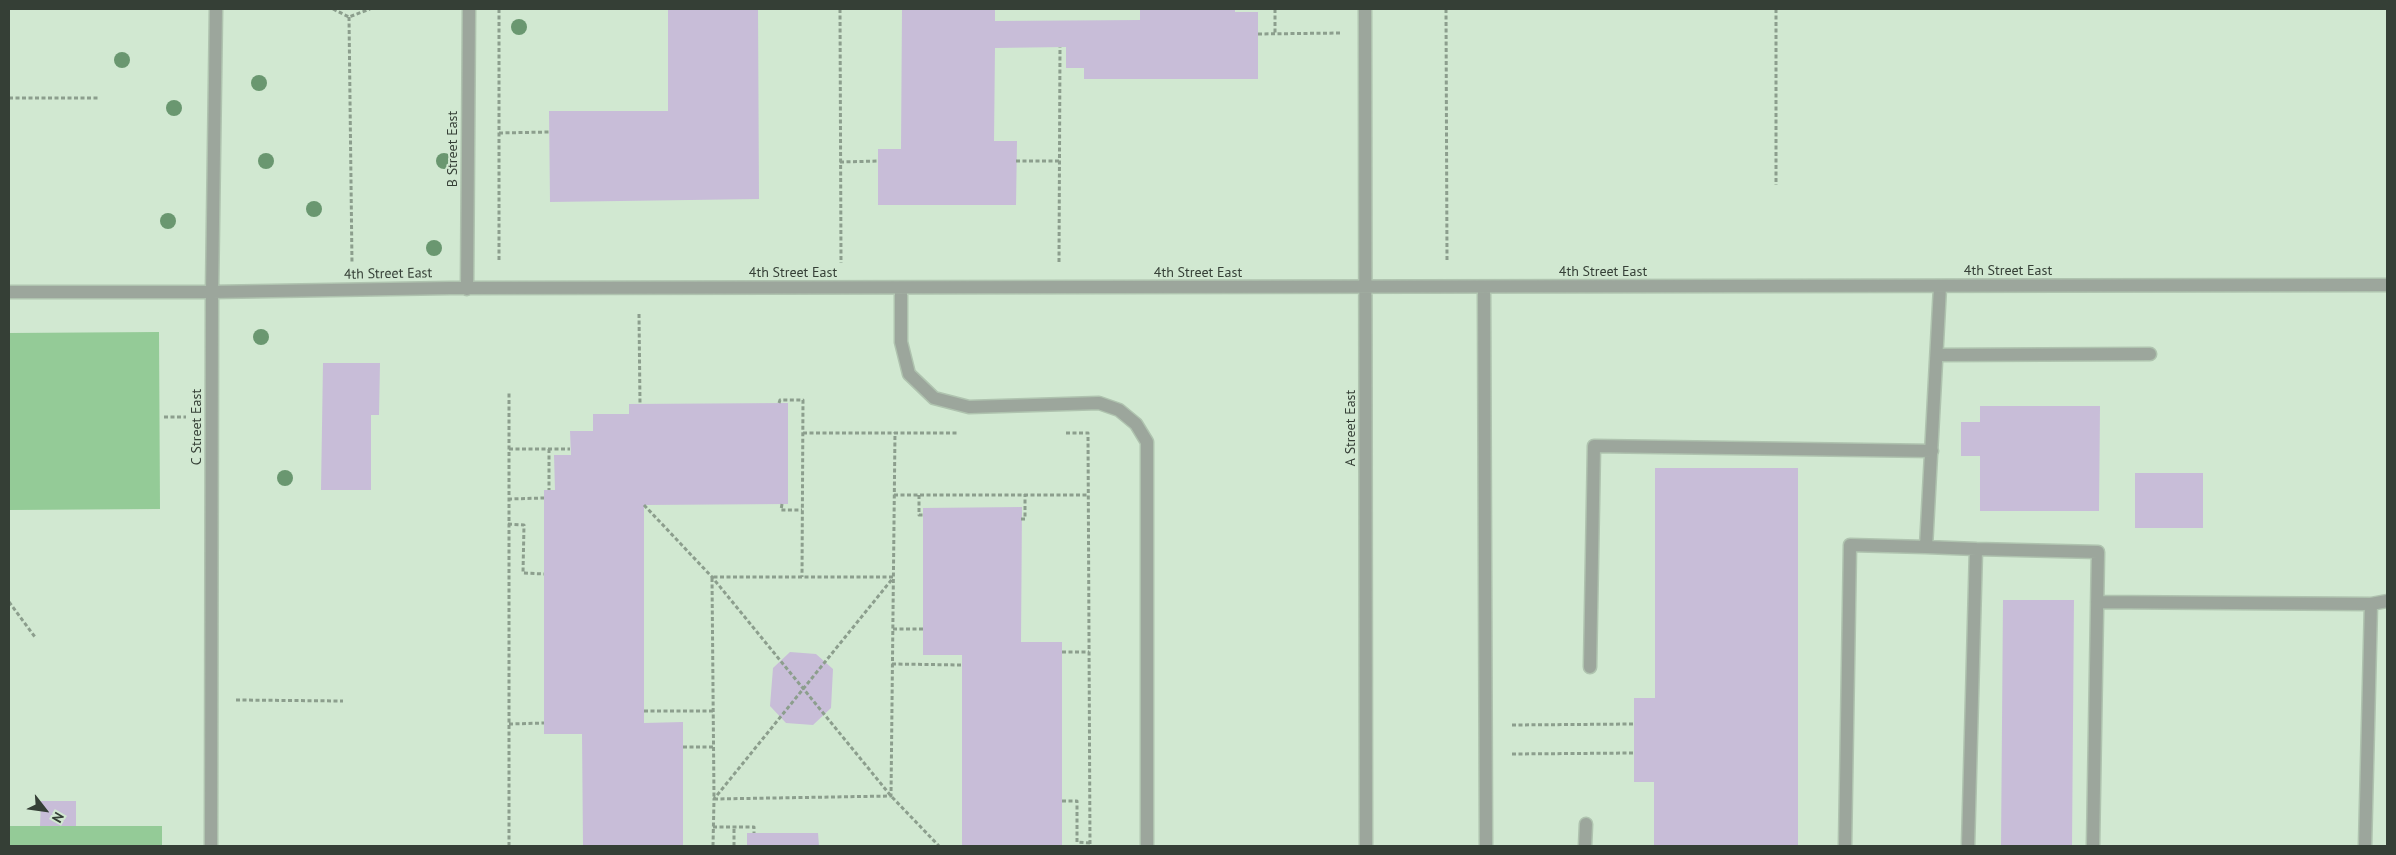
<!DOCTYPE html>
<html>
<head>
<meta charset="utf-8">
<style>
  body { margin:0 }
  #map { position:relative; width:2396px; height:855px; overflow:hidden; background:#d1e8d1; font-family:"PT Sans",sans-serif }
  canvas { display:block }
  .frame { position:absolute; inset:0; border:10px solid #353f36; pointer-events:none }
  .north { position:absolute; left:20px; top:785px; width:50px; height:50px; -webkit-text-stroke:4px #d1e8d1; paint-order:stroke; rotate:120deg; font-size:14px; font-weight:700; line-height:20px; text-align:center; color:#353f36 }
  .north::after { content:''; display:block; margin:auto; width:18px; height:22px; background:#353f36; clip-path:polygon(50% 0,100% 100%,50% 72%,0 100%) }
</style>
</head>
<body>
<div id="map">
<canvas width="2396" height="855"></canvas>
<div class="frame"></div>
<div class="north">N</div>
</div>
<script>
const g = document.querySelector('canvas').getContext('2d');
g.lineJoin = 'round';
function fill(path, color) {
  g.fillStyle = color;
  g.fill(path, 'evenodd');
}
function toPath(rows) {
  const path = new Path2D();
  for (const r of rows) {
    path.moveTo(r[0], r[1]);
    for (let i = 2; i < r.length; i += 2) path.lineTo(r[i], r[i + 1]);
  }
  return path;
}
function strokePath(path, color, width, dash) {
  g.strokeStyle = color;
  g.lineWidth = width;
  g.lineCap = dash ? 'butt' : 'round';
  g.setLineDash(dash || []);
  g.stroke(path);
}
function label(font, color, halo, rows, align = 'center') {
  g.font = font + ' "PT Sans",sans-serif';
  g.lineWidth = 4;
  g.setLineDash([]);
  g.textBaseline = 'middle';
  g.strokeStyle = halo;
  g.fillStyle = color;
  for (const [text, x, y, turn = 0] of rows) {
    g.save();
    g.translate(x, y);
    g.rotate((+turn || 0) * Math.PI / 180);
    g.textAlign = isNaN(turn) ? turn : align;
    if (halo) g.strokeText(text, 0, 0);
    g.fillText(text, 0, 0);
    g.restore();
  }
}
fill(toPath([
  [159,332,160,509,9,510,9,333],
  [9,826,162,826,162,846,9,846]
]), '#94cb97');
fill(toPath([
  [668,9,758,9,759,199,550,202,549,111,668,111],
  [902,9,995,9,995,21,1140,20,1140,9,1235,9,1235,12,1258,12,1258,79,1084,79,1084,68,1066,68,1066,47,995,48,994,141,1017,141,1016,205,878,205,878,149,901,149],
  [323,363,380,363,379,415,371,415,371,490,321,490],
  [788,403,788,504,644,505,644,723,683,722,683,846,583,846,582,734,544,734,544,490,555,490,554,455,571,455,570,431,593,431,593,414,629,414,629,404],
  [1980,406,2100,406,2099,511,1980,511,1980,456,1961,456,1961,422,1980,422],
  [1655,468,1798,468,1798,846,1654,846,1654,782,1634,782,1634,698,1655,698],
  [2135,473,2203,473,2203,528,2135,528],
  [1022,507,1021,642,1062,642,1062,846,962,846,962,655,923,655,923,508],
  [2003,600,2074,600,2072,846,2001,846],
  [790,652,816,654,833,669,831,708,813,725,786,723,770,706,773,668],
  [41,801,76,801,76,826,40,826],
  [747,833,818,833,819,846,747,846]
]), '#c8bdd8');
const minor = toPath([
  [1365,9,1366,846],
  [1940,287,1926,547,1976,549,1968,846],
  [901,288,901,342,909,374,934,398,969,407,1099,403,1119,410,1136,424,1147,442,1147,846],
  [1484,288,1486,846],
  [467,289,469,9],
  [9,292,212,292,450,288,2387,285],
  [1937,355,2150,354],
  [1976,549,2098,552,2093,846],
  [2097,602,2371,604,2365,846],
  [2371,604,2387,601],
  [1590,667,1594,446,1932,451],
  [211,846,212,292,216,9],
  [1585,846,1586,824],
  [1845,846,1850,545,1926,547]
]);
strokePath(minor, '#afc3af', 15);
strokePath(toPath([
  [333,9,349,17,370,9],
  [840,9,841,263],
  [1275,9,1275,34],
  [1446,9,1447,261],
  [1776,9,1776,185],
  [349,17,352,264],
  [1258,34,1340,33],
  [9,98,98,98],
  [499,133,549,132],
  [1016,161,1059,161],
  [840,162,878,161],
  [499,260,499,9],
  [1059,262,1060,47],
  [639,314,640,404],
  [779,403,780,400,803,400,802,577],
  [164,417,186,417],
  [803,433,957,433],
  [1066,433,1088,433,1090,846],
  [509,449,570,449],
  [549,449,549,490],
  [894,495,1089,495],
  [919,495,919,515,923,515],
  [508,499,544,498],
  [782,504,781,510,802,510],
  [644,505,712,577,891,796,939,846],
  [1021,519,1025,519,1025,494],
  [508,524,524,525,523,573,544,574],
  [893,577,712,577,714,799,891,796,895,432],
  [9,602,35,637],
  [893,629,923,629],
  [1062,652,1089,652],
  [892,664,962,665],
  [236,700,343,701],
  [644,711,713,711],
  [509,724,544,723],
  [1512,725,1634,724],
  [683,747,714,747],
  [1512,754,1634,753],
  [1062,801,1077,801,1077,842,1090,843],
  [713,827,754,827,754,833],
  [509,846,509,391],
  [713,846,714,799,893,578],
  [734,846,734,827]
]), '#8c9e8d', 3, [4, 2.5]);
strokePath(minor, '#9ca69c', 12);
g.fillStyle = '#6a9770';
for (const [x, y] of [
  [519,27],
  [122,60],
  [259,83],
  [174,108],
  [266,161],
  [444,161],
  [314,209],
  [168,221],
  [434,248],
  [261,337],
  [285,478]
]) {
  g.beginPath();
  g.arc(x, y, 8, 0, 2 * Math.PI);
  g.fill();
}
label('14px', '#353f36', '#d1e8d1', [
  ["B Street East",453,149,-90],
  ["4th Street East",2008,271],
  ["4th Street East",1603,272],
  ["4th Street East",793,273],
  ["4th Street East",1198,273],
  ["4th Street East",388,274,-1],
  ["C Street East",197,427,-90],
  ["A Street East",1351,428,-90]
]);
</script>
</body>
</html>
